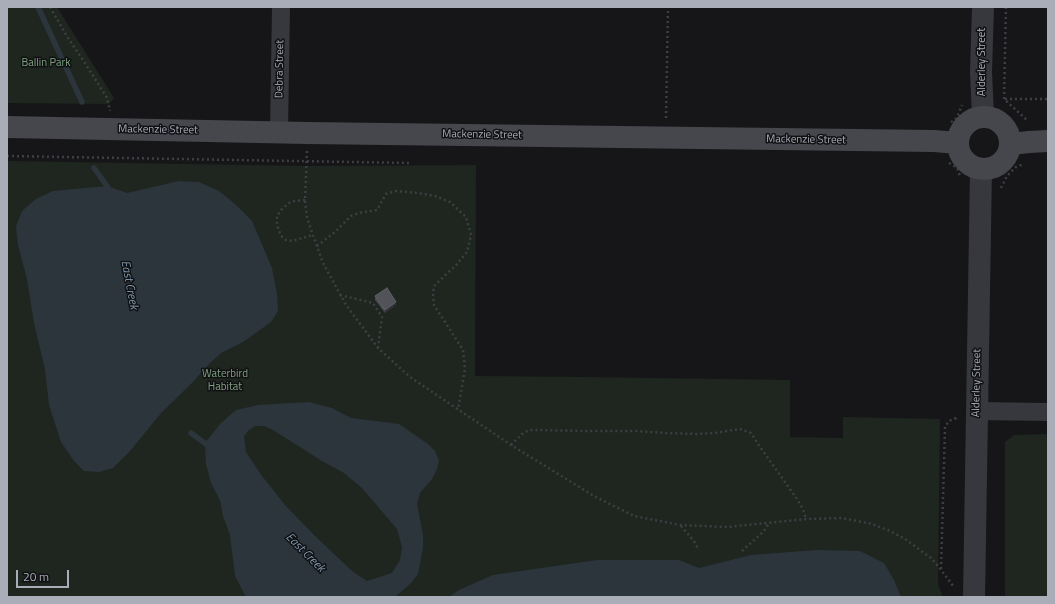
<!DOCTYPE html>
<html>
<head>
<meta charset="utf-8">
<style>
  body { margin:0 }
  #map { position:relative; width:1055px; height:604px; overflow:hidden; background:#161618; font-family:"Titillium Web",sans-serif }
  canvas { display:block }
  .frame { position:absolute; inset:0; border:8px solid #a8adb8; pointer-events:none }
  .scale { position:absolute; left:16px; top:570px; width:53px; height:18px; box-sizing:border-box; border:2px solid #a8adb8; border-top:0; padding-left:5px; font-size:12px; line-height:14px; white-space:nowrap; color:#a8adb8; -webkit-text-stroke:3px #111113; paint-order:stroke }
</style>
</head>
<body>
<div id="map">
<canvas width="1055" height="604"></canvas>
<div class="frame"></div>
<div class="scale">20 m</div>
</div>
<script>
const g = document.querySelector('canvas').getContext('2d');
g.lineJoin = 'round';
function fill(path, color) {
  g.fillStyle = color;
  g.fill(path, 'evenodd');
}
function toPath(rows) {
  const path = new Path2D();
  for (const r of rows) {
    if (r.length === 3) {
      path.moveTo(r[0] + r[2], r[1]);
      path.arc(r[0], r[1], r[2], 0, 2 * Math.PI);
      continue;
    }
    path.moveTo(r[0], r[1]);
    for (let i = 2; i < r.length; i += 2) path.lineTo(r[i], r[i + 1]);
  }
  return path;
}
function strokePath(path, color, width, dash) {
  g.strokeStyle = color;
  g.lineWidth = width;
  g.lineCap = dash ? 'butt' : 'round';
  g.setLineDash(dash || []);
  g.stroke(path);
}
function label(font, color, halo, rows, align = 'center') {
  g.font = font + ' "Titillium Web",sans-serif';
  g.lineWidth = 3;
  g.setLineDash([]);
  g.textBaseline = 'middle';
  g.strokeStyle = halo;
  g.fillStyle = color;
  for (const [text, x, y, turn = 0] of rows) {
    g.save();
    g.translate(x, y);
    g.rotate((+turn || 0) * Math.PI / 180);
    g.textAlign = isNaN(turn) ? turn : align;
    if (halo) g.strokeText(text, 0, 0);
    g.fillText(text, 0, 0);
    g.restore();
  }
}
fill(toPath([
  [7,7,57,7,114,98,109,104,7,103],
  [7,161,307,166,476,165,475,376,583,377,790,380,790,437,843,438,843,417,940,419,938,584,943,597,7,597],
  [1048,434,1048,597,1005,597,1005,442,1014,435]
]), '#1e261f');
fill(toPath([
  [179,181,199,182,219,191,235,204,252,221,272,268,277,294,278,311,271,322,243,342,221,353,210,363,190,385,162,412,130,451,113,468,99,472,84,471,74,461,61,442,49,405,45,369,34,323,27,279,18,245,16,226,22,211,36,199,53,191,107,186,127,193],
  [309,402,332,408,351,418,399,424,428,444,435,451,439,461,437,469,432,479,420,493,417,504,423,535,423,548,418,574,411,583,395,597,246,597,235,576,230,535,223,516,220,500,211,483,206,464,205,443,221,423,236,410,258,405],
  [255,426,264,426,273,430,322,461,344,473,362,488,397,529,402,547,400,560,392,573,367,581,352,571,315,536,285,505,262,476,246,452,244,436,249,430],
  [816,550,860,551,884,563,894,580,901,597,449,597,459,590,493,575,597,560,679,560,699,568,751,555]
]), '#2c353c');
strokePath(toPath([
  [38,7,82,102],
  [94,168,107,186,110,193],
  [191,433,210,447]
]), '#2c353c', 5.5);
strokePath(toPath([
  [50,7,68,38,85,63,107,98,110,111],
  [1006,7,1004,99,1028,121],
  [1005,99,1048,99],
  [666,118,668,7],
  [951,122,955,120,958,115,962,105],
  [307,151,305,200,307,218,323,263,346,305,378,348,410,377,511,445,594,496,634,516,680,525,728,527,806,519,842,518,872,524,890,531,905,539,931,558,938,566,954,587],
  [7,156,411,163],
  [949,163,957,168,959,173,960,177],
  [1001,188,1007,176,1016,167,1024,164],
  [305,200,295,201,289,203,282,209,277,216,277,225,281,236,286,240,292,241,313,235],
  [317,246,335,232,351,216,359,213,377,210,386,194,395,191,418,193,435,196,450,202,466,217,471,235,467,252,456,265,434,286,433,294,434,305,463,350,465,369,458,410],
  [340,295,373,303,382,317,378,348],
  [511,445,522,434,529,430,539,430,584,431,636,431,665,433,697,434,715,433,740,429,751,433,758,444,797,499,803,509,806,519],
  [681,526,694,541,698,549],
  [742,551,764,531,769,523],
  [941,569,945,427,949,421,956,418,956,416]
]), '#3d3f44', 2.5, [2, 3]);
strokePath(toPath([
  [279,132,281,7],
  [976,411,1048,412]
]), '#37383d', 18);
strokePath(toPath([
  [983,7,981,72,983,116],
  [974,597,981,169]
]), '#37383d', 22);
strokePath(toPath([
  [984,143,26],
  [7,127,308,133,934,141,958,143],
  [1011,144,1029,142,1048,141]
]), '#45474d', 22);
fill(toPath([
  [375,296,396,305,385,313,375,300]
]), '#47494d');
fill(toPath([
  [396,302,396,305,385,313,385,310]
]), '#2f3033');
const building = toPath([
  [387,288,396,302,385,310,375,296,387,288]
]);
fill(building, '#525359');
strokePath(building, '#5f6168', 1);
label('11px', '#a8adb8', '#111113', [
  ["Alderley Street",982,62,-90],
  ["Debra Street",280,69,-89],
  ["Mackenzie Street",158,130,1],
  ["Mackenzie Street",482,135,1],
  ["Mackenzie Street",806,140,1],
  ["Alderley Street",977,383,-89]
]);
label('11px', '#7fa381', '#111113', [
  ["Ballin Park",46,63],
  ["Waterbird",225,374],
  ["Habitat",225,387]
]);
label('italic 12px', '#7f9bb3', '#111113', [
  ["East Creek",129,285,79],
  ["East Creek",305,553,45]
]);
</script>
</body>
</html>
